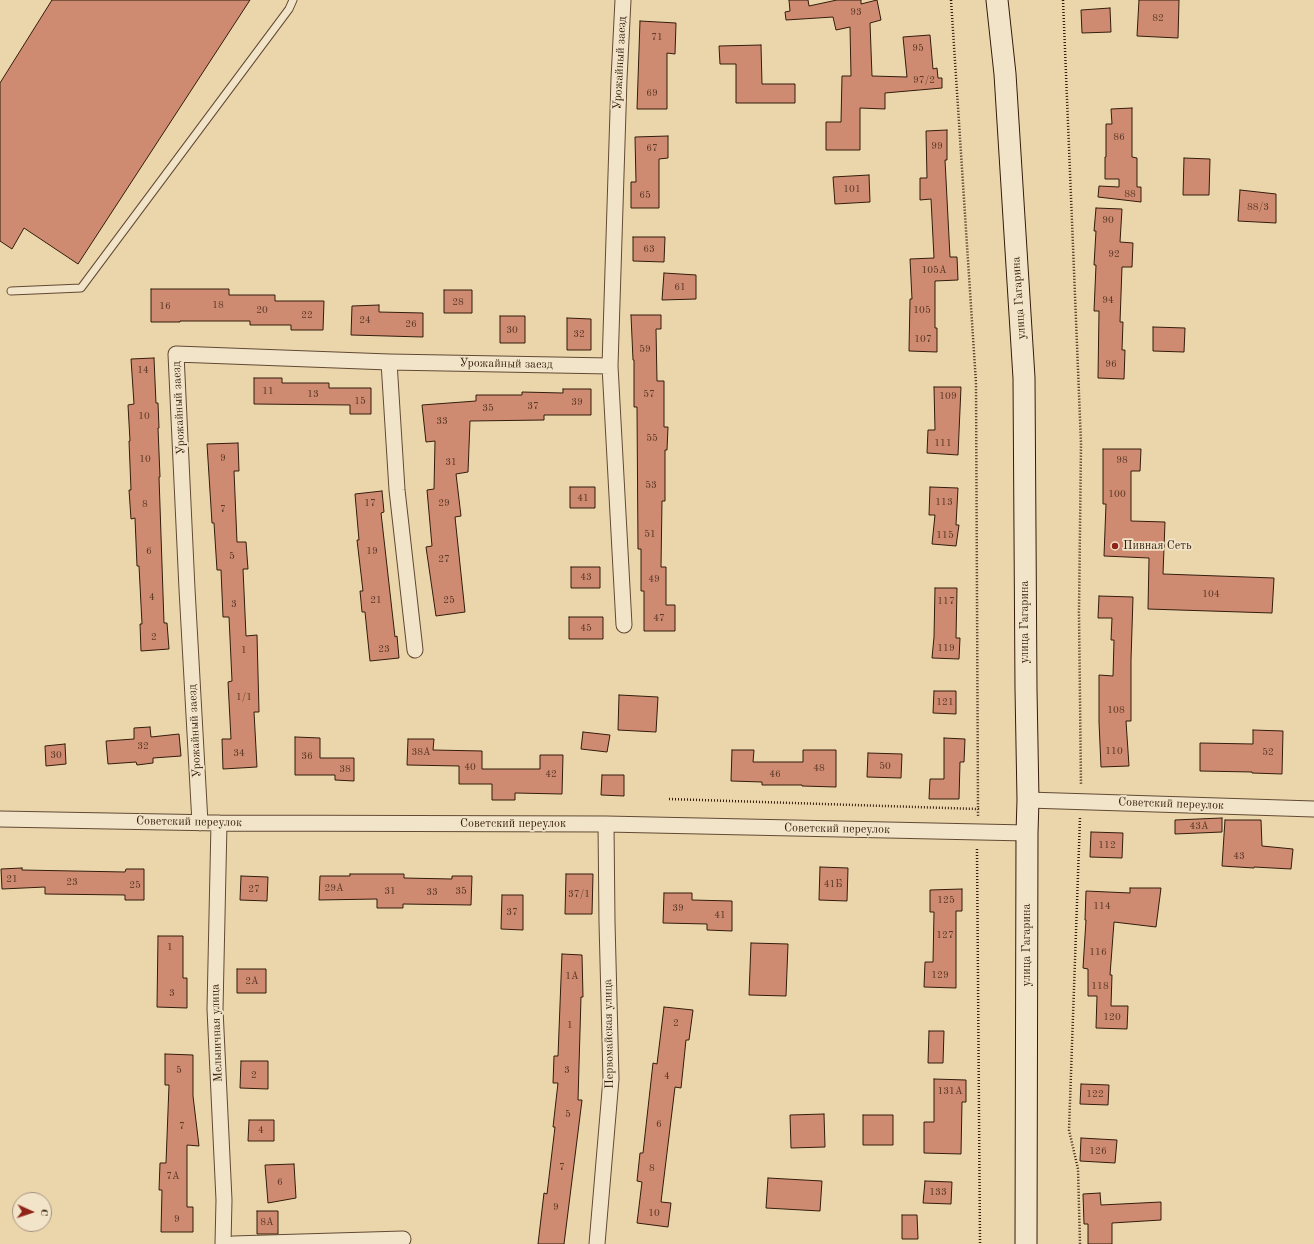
<!DOCTYPE html>
<html>
<head>
<meta charset="utf-8">
<style>
  body { margin:0 }
  #map { position:relative; width:1314px; height:1244px; overflow:hidden; background:#ebd6ac; font-family:"Old Standard TT",serif }
  canvas { display:block }
  .north { position:absolute; left:12px; top:1192px; width:40px; height:40px; box-sizing:border-box; background:#f2e4c9; border:1px solid #a6947d; border-radius:50%; rotate:93deg; font-size:11px; font-weight:700; line-height:16px; text-align:center; color:#331c0b }
  .north::after { content:''; display:block; margin:auto; width:14px; height:18px; background:#8f2418; clip-path:polygon(50% 0,100% 100%,50% 72%,0 100%) }
</style>
</head>
<body>
<div id="map">
<canvas width="1314" height="1244"></canvas>
<div class="north">С</div>
</div>
<script>
const g = document.querySelector('canvas').getContext('2d');
g.lineJoin = 'round';
function fill(path, color) {
  g.fillStyle = color;
  g.fill(path, 'evenodd');
}
function toPath(rows) {
  const path = new Path2D();
  for (const r of rows) {
    path.moveTo(r[0], r[1]);
    for (let i = 2; i < r.length; i += 2) path.lineTo(r[i], r[i + 1]);
  }
  return path;
}
function strokePath(path, color, width, dash) {
  g.strokeStyle = color;
  g.lineWidth = width;
  g.lineCap = dash ? 'butt' : 'round';
  g.setLineDash(dash || []);
  g.stroke(path);
}
function label(font, color, halo, rows, align = 'center') {
  g.font = font + ' "Old Standard TT",serif';
  g.lineWidth = 3.5;
  g.setLineDash([]);
  g.textBaseline = 'middle';
  g.strokeStyle = halo;
  g.fillStyle = color;
  for (const [text, x, y, turn = 0] of rows) {
    g.save();
    g.translate(x, y);
    g.rotate((+turn || 0) * Math.PI / 180);
    g.textAlign = isNaN(turn) ? turn : align;
    if (halo) g.strokeText(text, 0, 0);
    g.fillText(text, 0, 0);
    g.restore();
  }
}
const building = toPath([
  [52,0,250,0,78,264,24,228,12,249,0,241,0,83,52,0],
  [789,0,808,0,809,6,837,0,861,0,861,4,877,0,881,20,870,23,872,76,907,77,903,37,930,35,933,69,937,68,938,78,942,78,942,88,885,93,885,109,860,108,860,150,826,150,826,122,841,122,842,76,851,76,850,27,836,30,833,17,786,20,785,12,790,11,789,0],
  [1139,0,1179,0,1178,38,1137,36,1139,0],
  [1110,8,1111,32,1082,33,1081,10,1110,8],
  [640,21,676,23,675,54,667,53,667,109,637,109,640,21],
  [761,45,762,84,795,84,795,103,736,103,736,64,720,64,719,46,761,45],
  [1132,108,1132,157,1137,158,1137,187,1141,187,1141,202,1098,197,1099,186,1119,187,1119,179,1105,179,1105,157,1106,157,1106,124,1112,124,1111,109,1132,108],
  [947,130,947,160,945,160,950,257,957,257,958,280,935,281,935,328,937,328,937,352,909,351,910,299,912,299,910,259,934,258,931,199,920,200,920,178,927,178,926,131,947,130],
  [668,136,668,158,659,159,659,208,631,208,631,182,636,182,635,137,668,136],
  [1184,158,1210,159,1209,195,1183,195,1184,158],
  [869,175,870,202,835,204,833,177,869,175],
  [1240,190,1276,194,1276,223,1238,221,1240,190],
  [1096,208,1122,209,1120,242,1133,243,1132,267,1122,267,1120,322,1123,322,1122,350,1125,350,1124,379,1098,378,1099,311,1094,311,1096,265,1094,265,1096,231,1094,231,1096,208],
  [633,237,665,237,664,262,633,261,633,237],
  [664,273,696,275,696,299,662,300,664,273],
  [151,289,229,289,229,295,275,295,275,301,324,301,323,330,291,330,291,325,250,325,250,321,180,321,180,322,151,322,151,289],
  [444,290,472,290,472,313,444,313,444,290],
  [379,305,379,312,423,313,423,337,351,335,352,306,379,305],
  [631,315,661,315,661,329,656,329,657,381,664,381,664,427,668,427,667,450,665,450,665,501,662,501,661,567,666,567,666,605,675,605,675,631,644,631,644,591,641,591,641,549,638,549,637,407,634,407,634,360,633,360,631,315],
  [500,316,525,316,525,343,500,343,500,316],
  [567,318,591,319,591,350,567,350,567,318],
  [1153,327,1185,328,1184,352,1153,351,1153,327],
  [154,358,156,403,158,403,159,428,158,428,160,477,159,477,164,623,167,623,169,649,141,651,140,624,142,624,139,566,137,566,135,518,131,519,129,490,131,490,129,441,130,441,128,405,134,404,131,359,154,358],
  [254,378,282,378,282,383,329,383,329,388,371,388,371,414,350,414,350,405,254,404,254,378],
  [934,387,961,387,958,455,927,453,928,430,935,430,934,387],
  [563,389,591,389,591,415,544,415,544,420,470,421,468,472,456,474,461,516,455,517,465,612,436,616,426,547,432,546,427,490,434,489,435,441,426,442,422,405,476,401,476,395,522,395,522,392,563,393,563,389],
  [238,443,239,471,234,471,237,542,246,542,248,569,243,569,246,636,257,635,259,712,254,712,257,767,223,769,222,739,231,739,228,682,232,681,229,617,223,617,221,570,217,570,214,523,212,523,207,444,238,443],
  [1103,449,1141,449,1140,471,1131,471,1131,521,1165,522,1163,574,1274,578,1272,613,1148,609,1149,558,1104,556,1106,504,1103,504,1103,449],
  [570,487,595,487,595,508,570,508,570,487],
  [930,487,958,488,956,525,959,525,956,546,932,544,935,515,929,515,930,487],
  [382,491,384,512,381,513,395,637,397,636,399,658,370,661,365,612,362,612,360,591,363,591,357,540,359,540,355,494,382,491],
  [571,567,600,567,600,588,571,588,571,567],
  [935,588,957,588,956,638,960,638,959,659,932,658,934,637,935,588],
  [1099,596,1133,597,1131,660,1131,721,1126,721,1129,766,1101,767,1099,722,1099,675,1113,676,1114,640,1111,640,1112,618,1098,618,1099,596],
  [569,617,603,617,603,639,569,639,569,617],
  [934,691,956,691,956,714,933,713,934,691],
  [619,695,658,697,656,732,618,730,619,695],
  [150,727,151,737,179,734,181,756,153,758,153,763,137,765,136,762,108,764,106,741,134,739,134,728,150,727],
  [1253,730,1283,731,1282,774,1252,773,1252,772,1200,771,1200,743,1253,744,1253,730],
  [583,732,610,735,607,752,581,749,583,732],
  [295,737,320,738,320,758,354,758,354,781,335,780,335,775,295,775,295,737],
  [944,738,965,739,964,762,960,762,959,799,929,799,930,779,944,779,944,738],
  [408,739,434,739,433,750,482,751,482,769,540,769,540,755,563,755,562,794,515,793,515,800,492,800,492,784,459,784,459,766,407,765,408,739],
  [65,744,66,764,46,766,45,746,65,744],
  [732,750,754,750,753,762,803,762,803,750,836,750,836,787,802,786,802,785,762,785,762,782,731,781,732,750],
  [868,753,902,754,901,778,867,777,868,753],
  [602,775,624,775,624,796,601,795,602,775],
  [1222,818,1222,832,1175,834,1175,820,1222,818],
  [1225,820,1261,820,1262,846,1293,849,1291,869,1254,867,1254,868,1222,866,1225,820],
  [1091,832,1123,833,1122,858,1090,857,1091,832],
  [820,867,848,868,847,901,819,900,820,867],
  [22,868,22,870,125,872,126,869,144,869,144,900,125,900,125,895,45,894,45,887,2,889,1,869,22,868],
  [350,874,404,874,404,878,452,879,452,876,472,876,471,905,403,904,403,908,377,908,377,899,319,900,320,876,350,876,350,874],
  [566,874,593,874,592,914,565,914,566,874],
  [241,876,268,877,267,901,240,900,241,876],
  [1130,888,1161,888,1156,927,1114,922,1110,975,1112,975,1111,1006,1128,1006,1127,1029,1096,1028,1097,996,1088,996,1088,969,1083,968,1086,920,1085,920,1086,891,1130,893,1130,888],
  [962,889,962,911,956,911,956,988,924,987,925,962,933,962,934,912,930,912,930,890,962,889],
  [664,893,692,893,692,900,732,901,732,931,707,930,707,924,663,923,664,893],
  [502,895,523,895,523,930,501,929,502,895],
  [158,936,183,936,183,978,187,978,187,1008,157,1007,158,936],
  [751,943,788,944,786,996,749,995,751,943],
  [562,954,582,955,583,997,581,997,578,1100,582,1100,564,1244,538,1244,544,1193,547,1194,555,1127,553,1127,558,1083,553,1083,554,1056,558,1056,562,954],
  [237,969,266,969,266,993,237,993,237,969],
  [664,1007,693,1010,689,1040,686,1040,681,1088,675,1087,661,1202,671,1203,668,1227,637,1223,642,1182,637,1181,640,1153,643,1153,653,1063,657,1064,664,1007],
  [929,1031,944,1031,943,1063,928,1063,929,1031],
  [165,1054,193,1055,193,1096,199,1146,187,1145,187,1207,193,1207,193,1232,161,1232,162,1190,159,1190,160,1163,166,1163,169,1085,165,1085,165,1054],
  [241,1061,268,1061,268,1089,240,1088,241,1061],
  [934,1079,966,1080,966,1102,962,1102,961,1154,924,1153,924,1122,934,1122,934,1079],
  [1081,1084,1109,1085,1108,1105,1080,1104,1081,1084],
  [824,1114,825,1147,791,1148,790,1115,824,1114],
  [863,1115,893,1115,893,1145,863,1145,863,1115],
  [249,1120,274,1120,274,1141,248,1141,249,1120],
  [1081,1138,1117,1140,1115,1163,1080,1161,1081,1138],
  [294,1164,296,1198,268,1203,265,1165,294,1164],
  [768,1178,822,1181,820,1211,766,1208,768,1178],
  [925,1181,952,1182,951,1204,923,1203,925,1181],
  [1100,1193,1101,1205,1161,1202,1161,1220,1112,1223,1112,1244,1088,1244,1088,1224,1084,1224,1083,1194,1100,1193],
  [257,1211,278,1211,278,1234,257,1234,257,1211],
  [902,1215,917,1215,918,1239,902,1239,902,1215]
]);
fill(building, '#cf8b72');
strokePath(building, '#331c0b', 1);
const lane = toPath([
  [11,291,81,288,289,9,293,0]
]);
const street = toPath([
  [623,0,619,79,610,366,624,625],
  [389,362,397,490,415,650],
  [1028,800,1314,809],
  [0,819,219,823,606,824,1027,833],
  [200,823,187,589,176,354,389,362,610,366],
  [219,823,215,1009,224,1200,223,1244],
  [233,1244,403,1239],
  [597,1244,611,1079,607,922,606,824]
]);
const secondary = toPath([
  [997,0,1005,74,1024,378,1026,689,1028,800,1027,833,1026,1244]
]);
strokePath(lane, '#614a33', 9);
strokePath(street, '#614a33', 17);
strokePath(secondary, '#331c0b', 23);
strokePath(toPath([
  [951,0,976,383,978,809],
  [1063,0,1081,443,1079,612,1081,785],
  [669,799,978,809,978,816],
  [1080,818,1069,1130,1078,1169,1080,1244],
  [977,849,980,1244]
]), '#331c0b', 2.5, [1, 2]);
strokePath(lane, '#f2e4c9', 7);
strokePath(street, '#f2e4c9', 15);
strokePath(secondary, '#f2e4c9', 21);
for (const [x, y, r, color] of [
  [1115,546,4,"#8f2418"]
]) {
  const dot = new Path2D();
  dot.arc(x, y, r, 0, 2 * Math.PI);
  g.fillStyle = color;
  g.fill(dot);
  strokePath(dot, '#f2e4c9', 1.5);
}
label('10px', '#5a3825', null, [
  ["93",856,12],
  ["82",1158,18],
  ["71",657,37],
  ["95",918,48],
  ["97/2",924,80],
  ["69",652,93],
  ["86",1119,137],
  ["99",937,146],
  ["67",652,148],
  ["101",852,189],
  ["88",1130,194],
  ["65",645,195],
  ["88/3",1258,207],
  ["90",1108,220],
  ["63",649,249],
  ["92",1114,254],
  ["105А",934,270],
  ["61",680,287],
  ["94",1108,300],
  ["28",458,302],
  ["18",218,305],
  ["16",165,306],
  ["20",262,310],
  ["105",922,310],
  ["22",307,315],
  ["24",365,320],
  ["26",411,324],
  ["30",512,330],
  ["32",579,334],
  ["107",923,339],
  ["59",645,349],
  ["96",1111,364],
  ["14",143,370],
  ["11",268,391],
  ["13",313,394],
  ["57",649,394],
  ["109",948,396],
  ["15",360,401],
  ["39",577,402],
  ["37",533,406],
  ["35",488,408],
  ["10",144,416],
  ["33",442,421],
  ["55",652,438],
  ["111",943,443],
  ["9",223,458],
  ["10",145,459],
  ["98",1122,460],
  ["31",451,462],
  ["53",651,485],
  ["100",1117,494],
  ["41",583,498],
  ["113",944,502],
  ["17",370,503],
  ["29",444,503],
  ["8",145,504],
  ["7",223,509],
  ["51",650,534],
  ["115",945,535],
  ["6",149,551],
  ["19",372,551],
  ["5",232,556],
  ["27",444,559],
  ["43",586,577],
  ["49",654,579],
  ["104",1211,594],
  ["4",152,597],
  ["21",376,600],
  ["25",449,600],
  ["117",946,601],
  ["3",234,604],
  ["47",659,618],
  ["45",586,628],
  ["2",154,637],
  ["119",946,648],
  ["23",384,649],
  ["1",244,650],
  ["1/1",244,697],
  ["121",945,702],
  ["108",1116,710],
  ["32",143,746],
  ["110",1114,751],
  ["38А",421,752],
  ["52",1268,752],
  ["34",239,753],
  ["30",56,755],
  ["36",307,756],
  ["50",885,766],
  ["40",470,767],
  ["48",819,768],
  ["38",345,769],
  ["42",551,774],
  ["46",775,774],
  ["43А",1199,826],
  ["112",1107,845],
  ["43",1239,856],
  ["21",12,879],
  ["23",72,882],
  ["41Б",833,884],
  ["25",135,885],
  ["29А",334,888],
  ["27",254,889],
  ["31",390,891],
  ["35",461,891],
  ["33",432,892],
  ["37/1",579,894],
  ["125",946,900],
  ["114",1102,906],
  ["39",678,908],
  ["37",512,912],
  ["41",720,915],
  ["127",945,935],
  ["1",170,947],
  ["116",1098,952],
  ["129",940,975],
  ["1А",572,976],
  ["2А",252,981],
  ["118",1100,986],
  ["3",172,993],
  ["120",1112,1017],
  ["2",676,1023],
  ["1",570,1025],
  ["5",179,1070],
  ["3",567,1070],
  ["2",254,1075],
  ["4",667,1076],
  ["131А",950,1091],
  ["122",1095,1094],
  ["5",568,1114],
  ["6",659,1124],
  ["7",182,1126],
  ["4",261,1130],
  ["126",1098,1151],
  ["7",562,1167],
  ["8",652,1168],
  ["7А",173,1176],
  ["6",280,1182],
  ["133",938,1192],
  ["9",556,1207],
  ["10",654,1213],
  ["9",177,1219],
  ["8А",267,1222]
]);
label('12px', '#331c0b', '#f2e4c9', [
  ["Урожайный заезд",620,63,-87],
  ["улица Гагарина",1019,298,-94],
  ["Урожайный заезд",506,364,1],
  ["Урожайный заезд",179,408,-93],
  ["улица Гагарина",1025,622,-90],
  ["Урожайный заезд",195,731,-93],
  ["Советский переулок",1171,804,2],
  ["Советский переулок",189,822,1],
  ["Советский переулок",513,824],
  ["Советский переулок",837,829,1],
  ["улица Гагарина",1027,945,-90],
  ["Мельничная улица",217,1033,-92],
  ["Первомайская улица",609,1034,-91]
]);
label('12px', '#331c0b', '#f2e4c9', [
  ["Пивная Сеть",1123,546]
], 'left');
</script>
</body>
</html>
